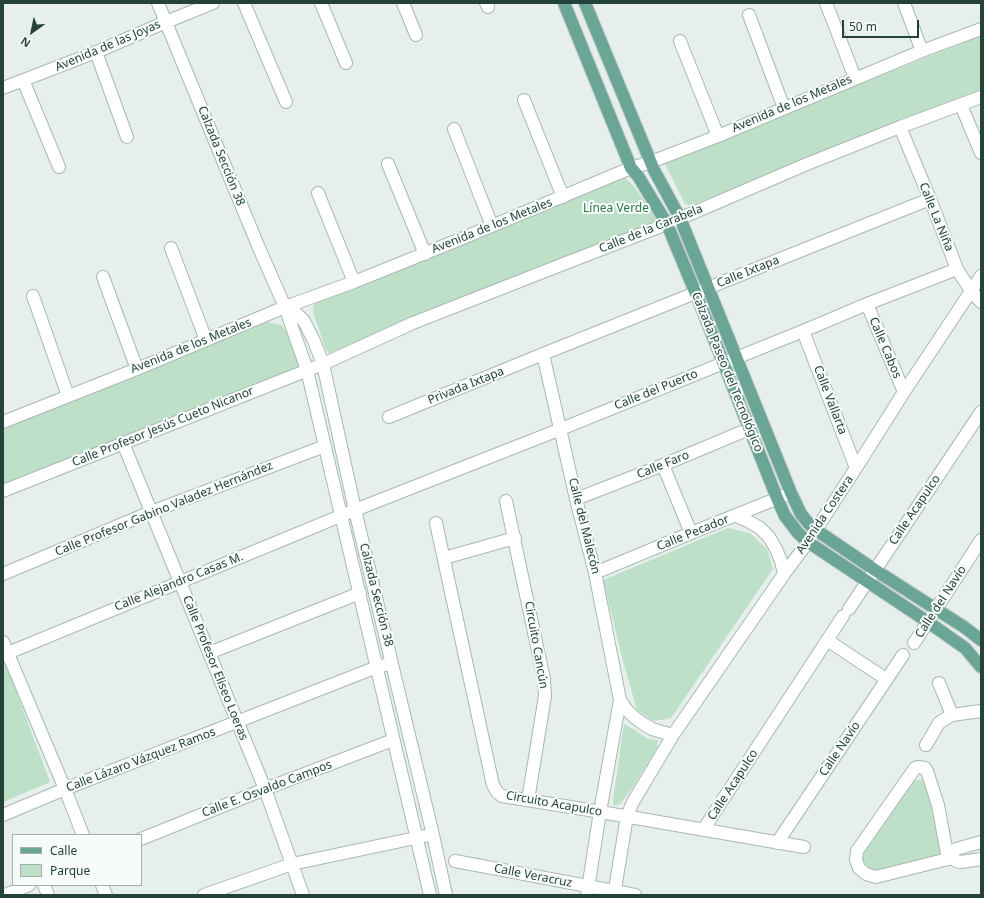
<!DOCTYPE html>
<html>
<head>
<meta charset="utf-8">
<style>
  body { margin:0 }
  #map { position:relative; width:984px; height:898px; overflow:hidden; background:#e6efeb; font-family:"Noto Sans",sans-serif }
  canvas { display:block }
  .frame { position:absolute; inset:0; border:4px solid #24423a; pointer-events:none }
  .legend { position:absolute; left:12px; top:834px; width:130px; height:52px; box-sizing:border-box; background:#f7fbf9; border:1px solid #a3b1ad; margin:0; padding:5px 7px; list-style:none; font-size:12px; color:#24423a }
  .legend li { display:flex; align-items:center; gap:8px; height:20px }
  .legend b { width:20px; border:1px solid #a3b1ad }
  .north { position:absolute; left:12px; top:12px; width:40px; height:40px; -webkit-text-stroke:3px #f7fbf9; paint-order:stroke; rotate:213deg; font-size:11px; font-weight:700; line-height:16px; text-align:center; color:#24423a }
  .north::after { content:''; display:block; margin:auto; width:14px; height:18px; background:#24423a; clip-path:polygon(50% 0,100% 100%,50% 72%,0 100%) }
  .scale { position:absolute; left:842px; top:20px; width:77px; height:18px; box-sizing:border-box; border:2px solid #24423a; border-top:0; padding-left:5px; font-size:12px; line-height:14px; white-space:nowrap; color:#24423a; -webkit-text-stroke:3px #f7fbf9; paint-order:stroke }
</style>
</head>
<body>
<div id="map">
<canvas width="984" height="898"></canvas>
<div class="frame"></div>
<ul class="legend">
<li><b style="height:5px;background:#6aa596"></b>Calle</li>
<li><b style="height:11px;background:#bfe0c8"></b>Parque</li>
</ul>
<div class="north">N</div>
<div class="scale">50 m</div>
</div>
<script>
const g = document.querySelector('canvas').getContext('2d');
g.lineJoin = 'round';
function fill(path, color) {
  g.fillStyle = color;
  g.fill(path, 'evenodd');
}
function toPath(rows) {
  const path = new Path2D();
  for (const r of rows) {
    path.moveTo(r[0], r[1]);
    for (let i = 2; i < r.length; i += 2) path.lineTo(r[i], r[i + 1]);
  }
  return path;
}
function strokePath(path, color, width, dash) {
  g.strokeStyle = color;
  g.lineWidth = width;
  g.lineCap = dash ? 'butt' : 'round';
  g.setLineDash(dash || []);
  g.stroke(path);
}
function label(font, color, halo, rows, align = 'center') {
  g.font = font + ' "Noto Sans",sans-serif';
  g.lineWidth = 4;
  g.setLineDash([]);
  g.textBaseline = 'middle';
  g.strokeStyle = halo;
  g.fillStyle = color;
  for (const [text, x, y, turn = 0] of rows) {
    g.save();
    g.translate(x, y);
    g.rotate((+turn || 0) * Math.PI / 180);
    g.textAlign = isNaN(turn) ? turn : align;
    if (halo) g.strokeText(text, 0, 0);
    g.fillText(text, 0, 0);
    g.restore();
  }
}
fill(toPath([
  [981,36,981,90,692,205,688,205,685,204,664,162],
  [623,176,634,186,658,221,329,353,326,350,314,315,313,307,316,303,320,300],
  [267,322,281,325,287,331,302,368,3,487,3,427],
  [728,528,750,533,767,549,773,569,671,718,654,721,637,710,623,661,603,580],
  [5,661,50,782,3,802,3,662],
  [624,724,633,729,640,734,649,739,658,740,657,748,633,787,620,804,614,806,613,800],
  [924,779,943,854,875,871,864,867,862,853,913,781]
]), '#bfe0c8');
const minor = toPath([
  [158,3,259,248,285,307,307,370,430,895],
  [244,3,286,102],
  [321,3,346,63],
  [403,3,416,35],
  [486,3,488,7],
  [826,3,855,78],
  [904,3,922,51],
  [749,15,784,108],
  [680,41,718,136],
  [96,52,127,137],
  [23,80,59,167],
  [3,88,96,52,166,22,213,3],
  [524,100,563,197],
  [961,105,981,153],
  [900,127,930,199,957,269,971,291,981,302],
  [454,129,492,226],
  [388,164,425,254],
  [318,193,354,282],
  [171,248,206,340],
  [103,277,137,369],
  [33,296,68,396],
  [867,304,904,392],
  [285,307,297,314,304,321,314,341,323,364,355,510,433,835,446,895],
  [803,331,856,468],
  [543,354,576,499,595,573,620,700,600,812,587,895],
  [389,417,543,354,930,199],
  [3,422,137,369,285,307,354,282,458,240,631,168,651,162,718,136,922,51,981,29],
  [123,443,265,789,303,895],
  [663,465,691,533],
  [3,491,323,364,413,323,566,263,667,224,807,164,900,127,981,97],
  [576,499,663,465,749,429],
  [506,501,544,679,545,696,528,800],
  [736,516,748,521,760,528,769,537,776,549,781,561,784,574],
  [436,523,493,785,497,792,502,796,589,810,804,847],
  [444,558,515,538],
  [595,573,691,533,791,493],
  [3,574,151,512,325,446],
  [849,609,981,412],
  [827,640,886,679],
  [3,642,65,789,83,835],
  [914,643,981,540],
  [209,653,360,593],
  [3,655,355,510,561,429,736,358,803,331,867,304,957,269],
  [939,683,952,715],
  [620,700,626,709,634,717,642,723,652,729,662,732,673,735],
  [926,745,939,723,945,719,952,715,981,711],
  [3,815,65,789,377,667,385,665],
  [703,830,843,616],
  [141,839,265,789,393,740],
  [777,843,903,655],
  [952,858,953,853,956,849,981,842],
  [948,859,938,805,927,771,925,768,918,767,915,768,857,851,856,860,859,868,866,874,876,877,952,858,956,861,961,862,981,859],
  [455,861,635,895],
  [44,885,48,895],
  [102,885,106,895],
  [5,895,29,885],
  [204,895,292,864,425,836],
  [614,895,627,816,633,802,673,735,784,574,808,542,856,468,904,392,981,276]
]);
const major = toPath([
  [564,3,631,168,638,176,667,224,696,294,777,498,785,516,798,533,808,542,928,622,965,648,981,667],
  [585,3,654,170,680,218,791,493,801,514,809,524,816,530,875,570,964,627,981,640]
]);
strokePath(minor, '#a8b8b2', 14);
strokePath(major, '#c2cac8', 14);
strokePath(minor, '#fff', 12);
strokePath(major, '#6aa596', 12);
label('12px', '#24423a', '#f7fbf9', [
  ["Avenida de las Joyas",108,46,-23],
  ["Avenida de los Metales",792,104,-23],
  ["Calzada Sección 38",221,156,68],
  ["Calle La Niña",936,217,68],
  ["Avenida de los Metales",492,226,-22],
  ["Calle de la Carabela",651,229,-22],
  ["Calle Ixtapa",748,272,-22],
  ["Avenida de los Metales",191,346,-22],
  ["Calle Cabos",885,348,67],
  ["Calzada Paseo del Tecnológico",727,372,68],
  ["Privada Ixtapa",466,386,-22],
  ["Calle del Puerto",656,390,-22],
  ["Calle Vallarta",830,400,69],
  ["Calle Profesor Jesús Cueto Nicanor",163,427,-22],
  ["Calle Faro",663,465,-22],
  ["Calle Profesor Gabino Valadez Hernández",164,509,-22],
  ["Calle Acapulco",915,510,-56],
  ["Avenida Costera",825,515,-56],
  ["Calle del Malecón",584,526,76],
  ["Calle Pecador",693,533,-22],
  ["Calle Alejandro Casas M.",179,582,-22],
  ["Calzada Sección 38",376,595,76],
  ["Calle del Navío",941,602,-57],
  ["Circuito Cancún",536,645,80],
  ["Calle Profesor Eliseo Loeras",215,668,68],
  ["Calle Navío",840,749,-56],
  ["Calle Lázaro Vázquez Ramos",141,760,-21],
  ["Calle Acapulco",733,785,-57],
  ["Calle E. Osvaldo Campos",267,789,-21],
  ["Circuito Acapulco",554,804,10],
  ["Calle Veracruz",533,876,11]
]);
label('12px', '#2d7a4b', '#f7fbf9', [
  ["Línea Verde",616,209]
]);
</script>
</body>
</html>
